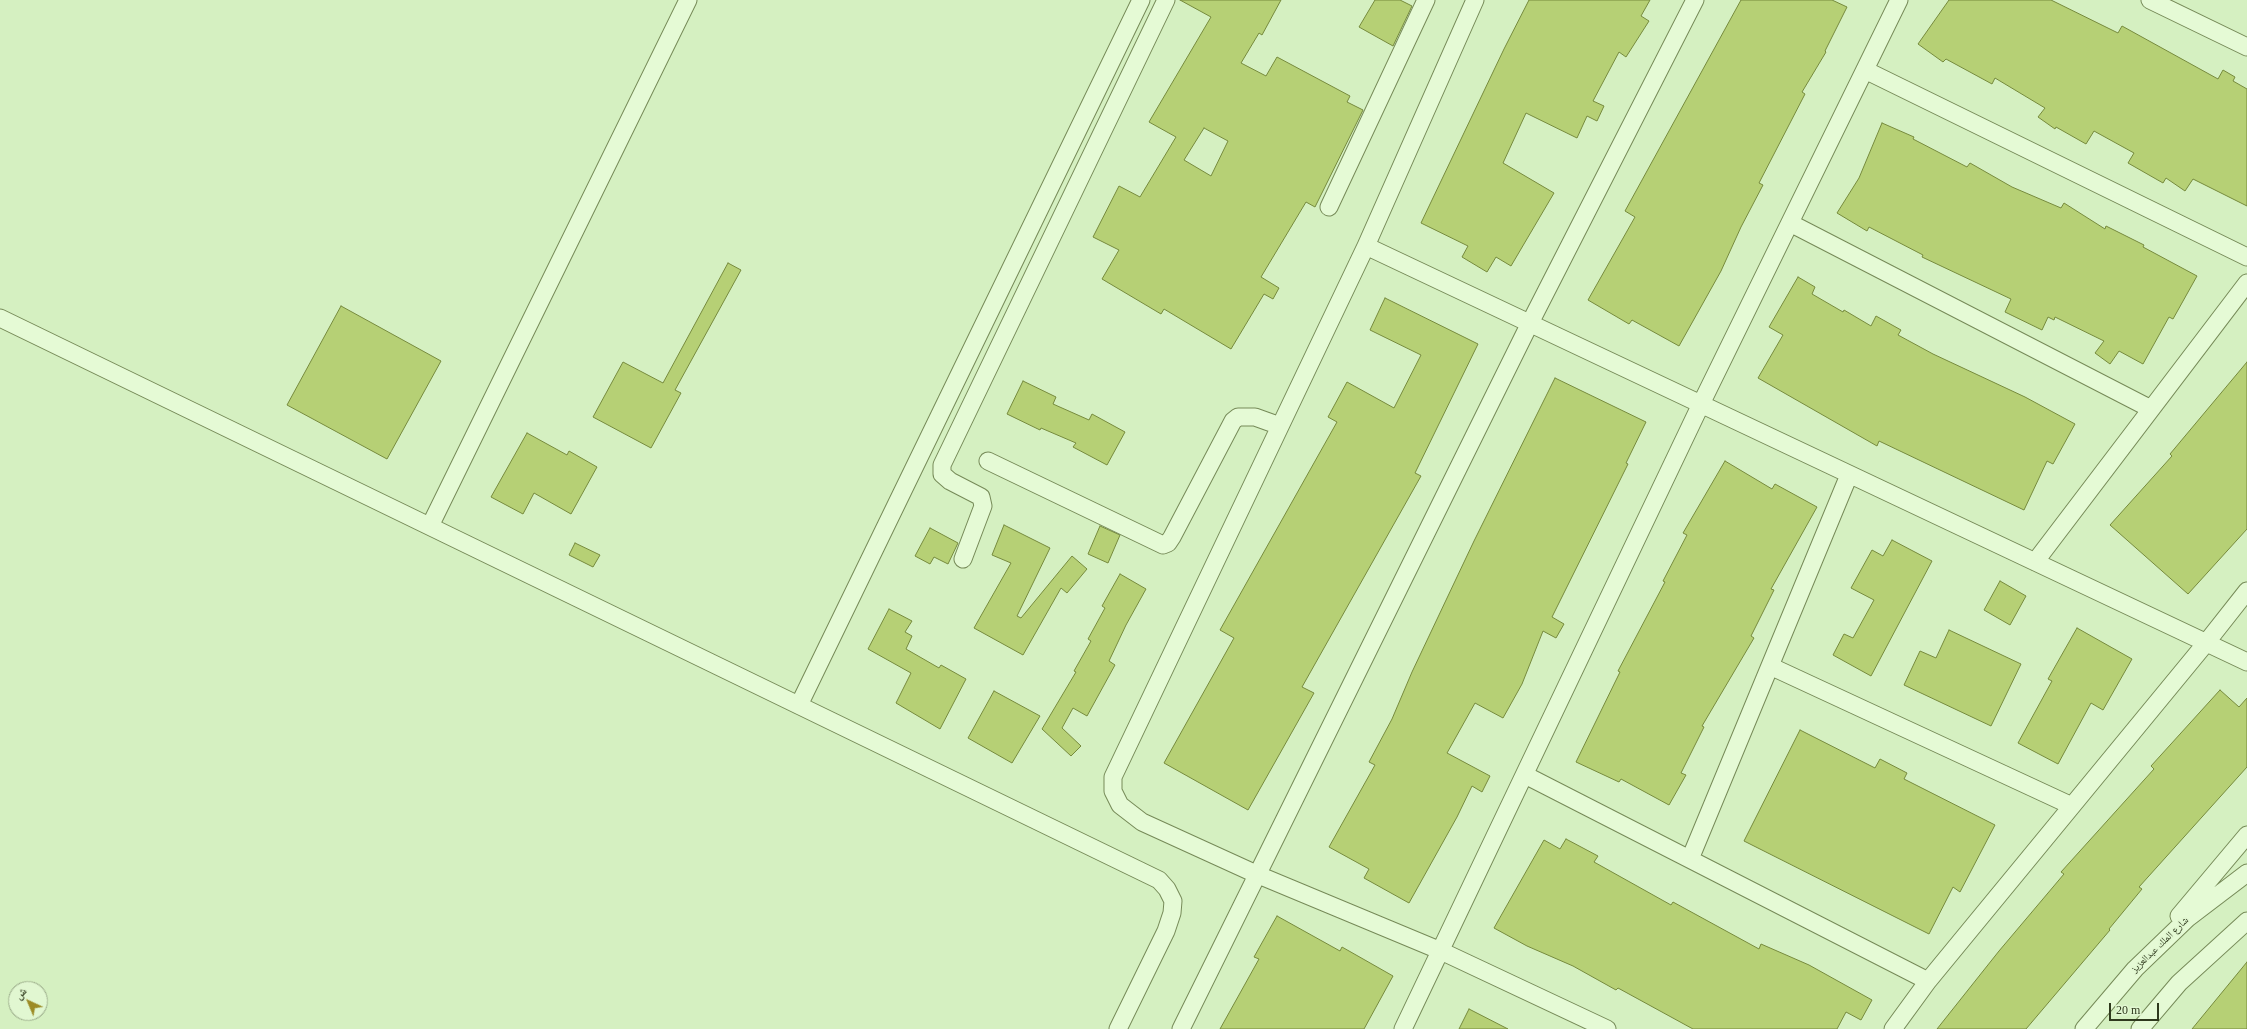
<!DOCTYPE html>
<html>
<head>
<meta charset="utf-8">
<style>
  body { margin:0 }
  #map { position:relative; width:2247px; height:1029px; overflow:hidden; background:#d5f0c1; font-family:"Times New Roman","Noto Naskh Arabic",serif }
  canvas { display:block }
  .north { position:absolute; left:8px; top:981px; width:40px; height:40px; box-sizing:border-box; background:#e1f7d1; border:1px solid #9aab89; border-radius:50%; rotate:316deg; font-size:11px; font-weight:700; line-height:16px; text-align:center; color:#2f391d }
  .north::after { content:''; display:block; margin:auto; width:14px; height:18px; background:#9c8b25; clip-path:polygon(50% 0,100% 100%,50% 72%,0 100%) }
  .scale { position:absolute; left:2109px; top:1003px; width:50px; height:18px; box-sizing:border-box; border:2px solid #2f391d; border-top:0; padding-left:5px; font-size:12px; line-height:14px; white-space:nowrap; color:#2f391d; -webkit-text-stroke:3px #e1f7d1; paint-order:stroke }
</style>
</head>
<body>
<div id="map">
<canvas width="2247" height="1029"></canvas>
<div class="north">ش</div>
<div class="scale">20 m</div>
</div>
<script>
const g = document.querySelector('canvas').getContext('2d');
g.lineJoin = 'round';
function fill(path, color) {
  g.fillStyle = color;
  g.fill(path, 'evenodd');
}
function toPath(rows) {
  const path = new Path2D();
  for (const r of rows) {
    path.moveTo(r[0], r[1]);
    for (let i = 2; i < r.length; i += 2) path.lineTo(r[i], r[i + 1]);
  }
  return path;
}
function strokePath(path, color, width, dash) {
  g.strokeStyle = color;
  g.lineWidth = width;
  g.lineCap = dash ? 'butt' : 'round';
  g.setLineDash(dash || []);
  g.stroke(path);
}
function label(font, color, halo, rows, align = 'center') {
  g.font = font + ' "Times New Roman","Noto Naskh Arabic",serif';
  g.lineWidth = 3;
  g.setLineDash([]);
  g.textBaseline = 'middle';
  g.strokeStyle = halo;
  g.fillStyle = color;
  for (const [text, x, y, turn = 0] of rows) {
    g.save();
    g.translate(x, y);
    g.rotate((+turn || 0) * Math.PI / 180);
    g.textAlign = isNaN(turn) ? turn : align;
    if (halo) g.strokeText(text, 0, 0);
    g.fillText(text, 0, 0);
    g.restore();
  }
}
const building = toPath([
  [1180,0,1281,0,1262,35,1259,33,1241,63,1266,76,1277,57,1350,96,1347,102,1363,110,1315,207,1306,202,1261,277,1279,288,1273,299,1264,294,1231,349,1164,309,1161,314,1102,279,1119,250,1093,237,1119,186,1140,197,1176,137,1149,122,1211,17,1180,0],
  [1204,128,1228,141,1211,176,1184,160,1204,128],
  [1375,0,1400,0,1412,6,1393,46,1359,27,1375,0],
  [1529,0,1650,0,1641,16,1649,21,1626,57,1619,52,1593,101,1604,106,1597,121,1587,116,1577,138,1526,113,1503,163,1554,193,1511,266,1496,257,1487,272,1462,257,1468,246,1421,223,1504,49,1529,0],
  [1741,0,1832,0,1847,7,1825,51,1826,52,1802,92,1805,94,1759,183,1763,185,1741,227,1721,271,1679,346,1632,320,1629,324,1588,300,1635,217,1625,211,1741,0],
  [1949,0,2051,0,2118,33,2122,26,2218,79,2223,70,2235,77,2233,81,2247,89,2247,206,2193,179,2185,191,2166,178,2163,183,2128,163,2134,153,2094,131,2086,144,2056,127,2055,129,2038,117,2045,108,1995,78,1992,84,1946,59,1943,62,1918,44,1949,0],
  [1882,123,1914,137,1913,139,1967,167,1970,163,2012,187,2061,208,2064,203,2105,229,2106,226,2144,245,2143,247,2197,276,2173,319,2169,317,2143,364,2119,351,2110,364,2095,353,2104,341,2055,317,2054,320,2048,317,2042,330,2005,312,2011,299,1922,257,1923,255,1869,227,1867,231,1837,213,1859,178,1882,123],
  [728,263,741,270,675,390,681,393,651,448,593,417,623,362,663,383,728,263],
  [1798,277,1815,287,1812,294,1843,312,1844,310,1871,326,1876,316,1901,330,1898,335,1933,354,2025,397,2075,424,2053,464,2047,461,2024,510,1879,441,1877,446,1758,378,1783,335,1769,327,1798,277],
  [1385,298,1478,344,1415,473,1421,476,1302,687,1314,693,1248,810,1164,763,1234,638,1220,630,1337,422,1328,417,1347,382,1394,408,1421,355,1370,330,1385,298],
  [341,306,441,361,387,459,287,405,341,306],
  [2247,362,2247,529,2188,594,2110,525,2172,456,2170,454,2247,362],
  [1555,378,1646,422,1626,463,1628,464,1552,617,1564,624,1556,638,1543,631,1522,684,1503,718,1475,703,1447,753,1490,776,1482,792,1472,786,1457,817,1409,903,1364,878,1369,869,1329,847,1375,765,1369,762,1392,719,1412,672,1474,541,1555,378],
  [1023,381,1056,397,1053,404,1089,420,1092,414,1125,432,1107,465,1073,447,1076,443,1041,428,1040,430,1007,414,1023,381],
  [527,433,567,455,569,451,597,467,571,514,534,493,523,514,491,497,527,433],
  [1725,461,1772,489,1775,484,1817,507,1771,589,1774,590,1751,636,1754,638,1702,726,1704,727,1681,773,1686,775,1669,805,1621,779,1619,782,1576,762,1620,672,1618,671,1665,582,1663,581,1687,535,1683,533,1725,461],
  [1004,525,1050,548,1017,616,1021,618,1072,556,1087,569,1067,593,1061,588,1023,655,974,628,1011,563,992,555,1004,525],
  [1100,526,1120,535,1108,563,1088,554,1100,526],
  [930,528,958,543,948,564,934,557,930,564,915,556,930,528],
  [1892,540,1932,561,1871,676,1833,655,1844,634,1853,638,1874,600,1851,588,1872,550,1883,556,1892,540],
  [575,543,600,555,593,567,569,555,575,543],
  [1120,574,1146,589,1126,625,1109,661,1115,665,1087,716,1073,708,1062,728,1081,746,1071,756,1042,729,1076,672,1074,671,1091,641,1088,639,1105,608,1102,606,1120,574],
  [2000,581,2026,596,2010,625,1984,610,2000,581],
  [889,609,912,621,905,632,912,636,906,649,939,668,941,665,966,679,940,729,896,703,911,673,868,649,889,609],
  [2077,628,2132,659,2103,710,2091,703,2058,764,2018,743,2052,681,2048,679,2077,628],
  [1949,630,2021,664,1991,726,1904,685,1920,651,1936,658,1949,630],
  [2220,690,2239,707,2247,698,2247,767,2139,887,2142,889,2109,929,2110,930,2026,1029,1937,1029,1999,951,2064,874,2061,872,2154,769,2151,766,2220,690],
  [994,691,1040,716,1012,763,968,738,994,691],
  [1800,730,1875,768,1880,759,1907,773,1904,779,1995,825,1960,892,1953,887,1929,934,1744,841,1800,730],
  [1566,839,1598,856,1594,862,1671,905,1673,902,1759,949,1761,944,1809,965,1872,1000,1861,1020,1846,1012,1837,1029,1693,1029,1618,988,1616,990,1573,966,1527,946,1494,928,1544,840,1560,849,1566,839],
  [1277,916,1340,951,1342,947,1393,976,1364,1029,1220,1029,1259,959,1254,957,1277,916],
  [2247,962,2247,1029,2192,1029,2247,962],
  [1469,1009,1508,1029,1459,1029,1469,1009]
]);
fill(building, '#b6d075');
strokePath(building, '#768a3d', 1);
const minor = toPath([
  [1475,0,1366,246,1113,777,1113,791,1120,805,1142,822,1256,874,1441,951,1607,1029],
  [2150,0,2247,47],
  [1865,70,2247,257],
  [1329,207,1426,0],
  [1790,223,2151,409],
  [1366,246,2247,662],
  [0,318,1159,880,1167,889,1173,901,1172,913,1166,931,1118,1029],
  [988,461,1163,545,1168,543,1172,537,1233,421,1238,417,1255,417,1280,426],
  [430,526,688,0],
  [963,559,983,506,981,497,950,481,942,474,942,465,1166,0],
  [2035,562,2247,283],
  [1770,666,2072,806],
  [799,705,1141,0],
  [1525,775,1928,981],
  [1690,859,1849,475],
  [2179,916,2247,835],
  [1181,1029,1530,323,1695,0],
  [1403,1029,1701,404,1899,0],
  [1893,1029,1928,981,2206,643,2247,591],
  [2084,1029,2135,969,2188,918,2247,873],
  [2140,1029,2179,983,2247,921]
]);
strokePath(minor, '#768a58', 19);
strokePath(minor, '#e5fad5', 17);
label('10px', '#2f391d', '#e1f7d1', [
  ["شارع الملك عبدالعزيز",2160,945,-44]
]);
</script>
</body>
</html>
